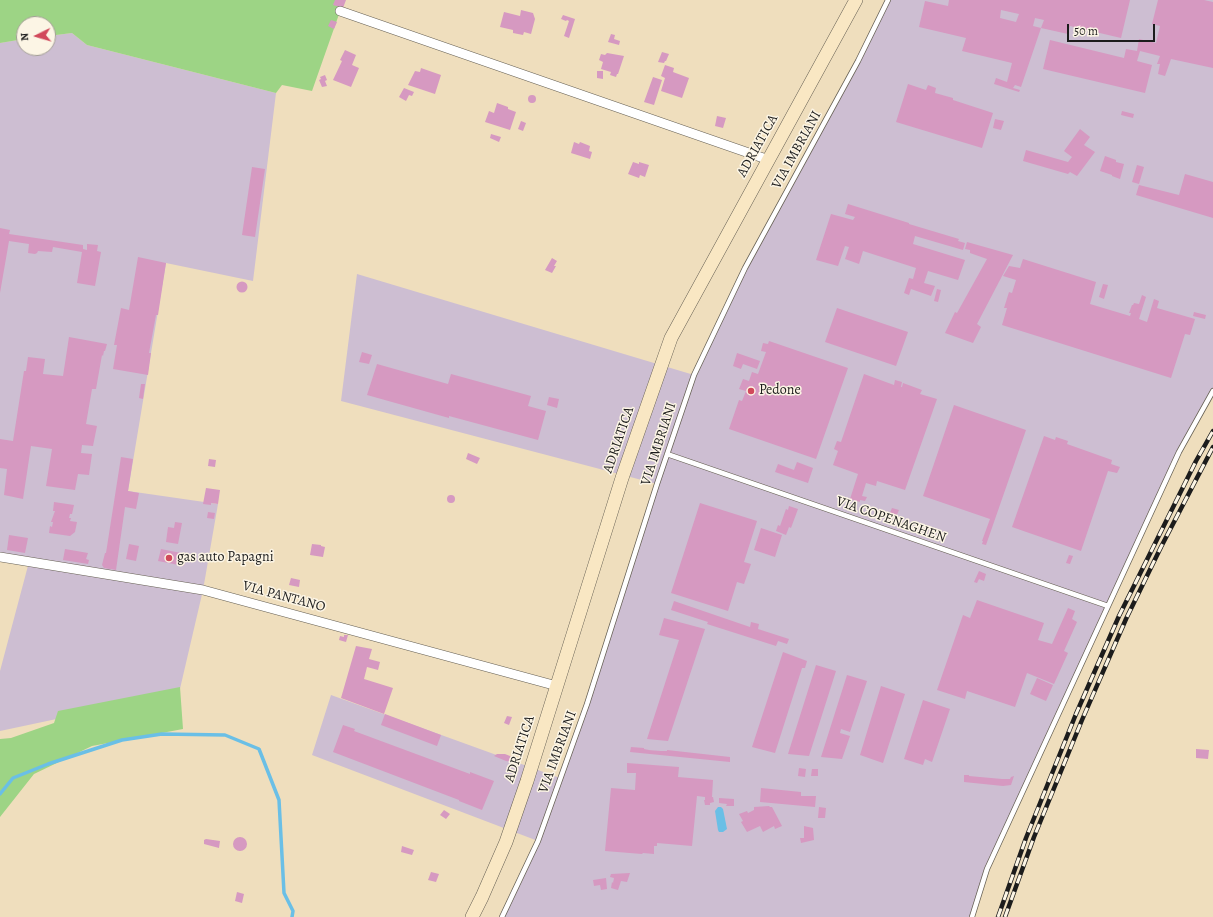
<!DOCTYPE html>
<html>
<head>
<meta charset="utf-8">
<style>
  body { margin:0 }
  #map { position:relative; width:1213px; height:917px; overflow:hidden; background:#efdebd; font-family:Alegreya,serif }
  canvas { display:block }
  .north { position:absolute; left:16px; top:16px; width:40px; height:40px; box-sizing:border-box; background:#fcf5e5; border:1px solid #a29e95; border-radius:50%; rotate:265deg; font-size:11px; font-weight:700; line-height:16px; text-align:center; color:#1c1c1c }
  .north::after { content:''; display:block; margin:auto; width:14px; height:18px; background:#d1495b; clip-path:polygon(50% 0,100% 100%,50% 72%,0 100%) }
  .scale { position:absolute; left:1067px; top:24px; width:88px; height:18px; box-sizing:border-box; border:2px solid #1c1c1c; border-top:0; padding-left:5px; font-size:12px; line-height:14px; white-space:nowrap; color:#1c1c1c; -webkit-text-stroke:3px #fcf5e5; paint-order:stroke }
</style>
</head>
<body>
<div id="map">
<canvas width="1213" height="917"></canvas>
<div class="north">N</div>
<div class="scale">50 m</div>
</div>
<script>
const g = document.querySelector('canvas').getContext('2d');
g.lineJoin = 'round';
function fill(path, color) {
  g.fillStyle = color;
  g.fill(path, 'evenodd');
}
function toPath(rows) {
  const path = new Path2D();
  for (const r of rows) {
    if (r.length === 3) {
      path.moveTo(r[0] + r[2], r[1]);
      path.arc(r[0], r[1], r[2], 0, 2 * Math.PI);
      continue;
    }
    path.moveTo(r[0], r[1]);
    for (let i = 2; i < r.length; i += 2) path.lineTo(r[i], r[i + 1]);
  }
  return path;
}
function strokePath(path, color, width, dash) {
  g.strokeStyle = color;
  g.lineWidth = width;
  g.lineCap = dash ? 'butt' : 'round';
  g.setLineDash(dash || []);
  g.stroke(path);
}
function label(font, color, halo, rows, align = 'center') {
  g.font = font + ' Alegreya,serif';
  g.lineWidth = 3;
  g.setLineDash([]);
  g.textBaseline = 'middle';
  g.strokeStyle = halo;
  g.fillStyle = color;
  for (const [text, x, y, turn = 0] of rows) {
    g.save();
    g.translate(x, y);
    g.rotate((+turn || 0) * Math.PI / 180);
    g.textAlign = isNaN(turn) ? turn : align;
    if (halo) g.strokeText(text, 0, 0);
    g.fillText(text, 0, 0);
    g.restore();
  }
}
fill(toPath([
  [888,0,1213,0,1213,391,1179,452,987,869,972,917,502,917,538,841,312,755,331,695,560,778,657,484,341,401,357,274,694,375,745,268,858,61],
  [72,33,87,45,276,93,253,281,166,263,128,491,218,504,203,590,179,693,0,731,0,671,29,562,0,558,0,43,24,39,24,48,48,48,48,36]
]), '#cdbed2');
fill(toPath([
  [0,0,344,0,312,91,282,85,276,93,87,45,72,33,48,36,48,24,24,24,24,39,0,43],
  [180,687,183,729,92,746,34,774,0,817,0,739,11,738,54,723,58,711]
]), '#9dd485');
fill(toPath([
  [718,807,721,807,723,809,727,829,723,832,719,832,718,830,715,811]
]), '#6abfe6');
strokePath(toPath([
  [0,794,13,778,48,764,122,740,162,734,225,735,259,749,279,800,284,893,293,911,292,917]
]), '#6abfe6', 3.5);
fill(toPath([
  [335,0,346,0,343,8,333,5],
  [949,0,1130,0,1121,38,1070,26,1068,34,1041,28,1044,20,1035,18,1033,26,1041,28,1021,87,1015,85,1013,88,1020,90,1019,92,994,84,996,78,1007,82,1012,63,962,51,966,38,919,27,925,1,948,6],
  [1001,10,1019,14,1016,22,1000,18],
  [1158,0,1204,0,1213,2,1213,68,1171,59,1165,76,1158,74,1160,64,1157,64,1160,56,1140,51,1137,61,1152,65,1145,93,1043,69,1050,40,1124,58,1126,49,1137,51,1139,39,1156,43,1160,26,1152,24],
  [521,10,533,13,535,19,531,34,524,32,523,35,513,33,513,30,500,27,504,12,520,16],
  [563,15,575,19,569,38,564,36,569,21,567,20,566,21,561,19],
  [331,20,337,22,334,29,328,26],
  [611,34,615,35,614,39,620,41,619,45,608,42],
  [345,50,356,55,352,65,359,68,351,87,333,80,342,61,340,60],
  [662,52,669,54,666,61,665,61,664,63,658,62],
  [607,53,624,56,618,74,617,74,616,77,610,75,611,72,601,69,603,62,599,60,601,54,605,55],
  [665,65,674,68,673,72,689,78,682,98,661,91,665,78,661,76],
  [421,68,441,75,435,94,408,85,415,71,420,72],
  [597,71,603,71,603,79,597,78],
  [325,75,327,80,325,81,327,86,322,87,319,80,321,79,320,77],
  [653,77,662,80,654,105,644,102],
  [908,84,926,90,928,85,936,88,935,93,953,98,953,100,993,113,982,148,896,122],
  [404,88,414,92,412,96,409,95,406,101,399,97],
  [532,99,4],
  [497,103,508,107,508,109,516,112,510,130,485,122,489,111,494,113],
  [1122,111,1134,114,1133,118,1121,115],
  [717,116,726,118,723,128,715,126],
  [995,119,1004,121,1001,130,993,128],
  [521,121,526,123,523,131,518,129],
  [1080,129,1090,137,1084,145,1095,152,1077,176,1070,172,1068,174,1023,161,1026,150,1068,162,1072,157,1064,151],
  [491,134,501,137,499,142,490,138],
  [574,142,579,144,580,142,590,146,589,151,592,152,590,159,571,153],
  [1105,156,1116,160,1116,162,1124,164,1120,179,1112,176,1112,175,1100,171],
  [633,162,639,164,639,162,649,165,645,177,640,175,639,178,628,174],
  [1137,165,1144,167,1139,184,1132,182],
  [252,167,265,169,255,237,242,235],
  [1185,174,1213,182,1213,218,1136,195,1139,185,1179,195],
  [848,204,909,223,909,224,959,239,958,241,965,243,963,250,915,236,913,244,965,260,958,280,928,271,924,283,935,286,931,296,911,289,909,295,904,293,909,278,913,279,916,268,863,251,859,264,845,259,849,247,845,246,838,266,816,260,831,214,853,220,855,217,845,214],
  [0,228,10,230,9,234,83,245,83,249,87,250,87,244,98,245,97,251,101,252,95,286,77,283,82,252,53,247,52,252,38,251,37,253,35,254,28,253,29,244,9,241,0,293],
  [967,242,1013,255,977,324,981,327,973,343,945,333,955,312,957,313,987,259,970,253,970,250,965,249],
  [138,257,166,263,158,315,156,315,149,353,151,353,148,375,113,369,117,345,114,345,121,308,129,310],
  [552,258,557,261,554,266,556,266,552,273,545,270],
  [1023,259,1096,282,1090,304,1130,316,1131,313,1129,313,1132,305,1133,305,1134,303,1139,304,1142,295,1146,297,1139,319,1147,322,1154,299,1159,301,1157,308,1195,319,1190,335,1185,334,1171,378,1002,325,1007,308,1004,308,1009,292,1012,293,1016,280,1003,276,1009,266,1020,268],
  [242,287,5.5],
  [1103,284,1108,285,1104,299,1099,297],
  [937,289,941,290,938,302,934,301],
  [837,308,908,332,896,366,825,342],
  [1194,312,1206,315,1205,319,1193,316],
  [69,337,107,344,105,351,104,351,103,356,102,355,96,389,92,389,86,424,97,426,93,446,82,445,81,453,92,454,89,475,78,474,75,490,46,486,52,449,31,446,23,499,4,495,7,469,0,468,0,439,13,441,24,371,26,371,28,357,45,359,43,374,63,376],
  [769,341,848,368,816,459,729,429,739,400,742,401,746,391,739,389,743,379,749,381,752,372,758,374,766,352,761,351,763,343,768,344],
  [362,352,372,355,369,364,359,362],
  [737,353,760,361,757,369,743,364,741,369,733,366],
  [377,364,448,384,451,374,531,396,528,406,546,411,538,440,449,416,449,418,367,395],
  [864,374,894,385,895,380,902,382,901,387,902,387,903,383,922,390,920,394,937,399,905,490,877,481,876,486,866,483,862,496,867,497,865,501,860,500,860,502,850,499,858,474,833,465,838,451,834,449,837,441,841,442],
  [141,384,145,384,143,399,139,398],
  [549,397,559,399,557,408,547,405],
  [954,405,1026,430,986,545,982,544,983,541,982,541,990,519,923,496],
  [1044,436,1055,440,1056,437,1068,441,1067,444,1112,460,1111,464,1120,467,1117,473,1108,471,1081,551,1012,527],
  [468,453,480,458,477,464,466,459],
  [121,457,133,459,128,491,139,493,136,509,125,507,116,570,104,568,102,565,105,553,106,553],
  [209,459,216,460,215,467,208,466],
  [797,462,813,468,808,483,775,472,778,464,794,470],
  [206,488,220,490,218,504,211,503,211,505,203,504],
  [451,499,4],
  [54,502,74,505,72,514,70,514,69,518,71,518,70,521,77,522,75,532,70,536,49,533,50,526,52,527,53,522,51,522,55,511,53,511],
  [700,503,757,521,744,562,751,564,744,584,737,582,728,611,671,593],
  [789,506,798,509,791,528,789,527,786,535,776,531,778,525,780,526,786,509,788,510],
  [892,508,899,510,896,517,889,515],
  [208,512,215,513,214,519,207,518],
  [175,522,182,523,178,544,166,542,168,527,174,528],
  [761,528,782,535,775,557,754,550],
  [9,535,28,538,25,553,7,550],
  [129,544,139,546,136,561,126,559],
  [312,544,321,545,321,546,325,547,323,557,310,555],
  [65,549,88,553,86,559,89,560,88,564,63,560],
  [161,549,186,554,184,566,158,561],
  [1069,555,1073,556,1070,564,1066,563],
  [979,571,986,574,984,581,979,579,977,583,974,582],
  [291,578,300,580,299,587,289,585],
  [977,600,1044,623,1038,640,1052,644,1068,608,1075,611,1072,619,1077,622,1064,651,1068,653,1054,684,1027,673,1015,707,967,691,965,699,937,690,963,615,970,618],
  [674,601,750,627,751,622,759,624,758,629,789,639,787,644,778,641,776,646,707,624,708,622,671,610],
  [664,618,705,629,668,741,647,739,679,640,659,635],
  [344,635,348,635,346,642,339,640,340,636,344,637],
  [356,646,372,649,369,659,380,662,378,670,367,667,364,679,393,688,384,714,341,698],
  [783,652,807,661,805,668,802,668,775,753,752,747],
  [816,665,836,671,809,756,788,754],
  [847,675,867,681,850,732,841,729,840,733,850,736,842,759,821,757],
  [1037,678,1053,685,1046,701,1030,694],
  [881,686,905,694,883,763,860,755],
  [923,700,950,709,932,762,925,759,923,765,904,759],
  [385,714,441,735,437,746,381,725],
  [507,716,512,717,509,725,504,723],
  [343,725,355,729,354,731,470,774,470,772,494,781,482,810,459,801,459,800,333,752],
  [631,747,644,748,644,749,649,750,648,750,661,751,667,751,667,750,730,757,730,762,630,752],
  [1196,749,1209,750,1208,759,1196,758],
  [497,754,505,754,515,758,513,762,506,761,494,756],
  [627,763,679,767,678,777,713,780,712,797,713,797,714,802,710,803,710,805,705,805,704,800,705,800,705,797,697,796,692,846,657,843,657,846,654,846,654,854,643,853,642,854,605,851,611,788,635,790,636,773,627,773],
  [799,768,806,769,805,777,798,776],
  [812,769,818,769,818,776,811,776],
  [964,775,969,775,969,776,1002,779,1010,779,1011,777,1014,776,1011,785,1003,786,964,782],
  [761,788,801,792,801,796,816,796,815,807,760,802],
  [719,798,734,799,734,806,726,806,727,804,719,803],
  [769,806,770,807,772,807,782,826,775,829,774,826,763,832,760,826,747,832,741,822,743,821,739,814,747,811,748,813,754,810,754,807],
  [819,807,826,808,825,818,818,818],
  [444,810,450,814,446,819,440,815],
  [804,826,813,828,814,840,801,843,800,838,804,838],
  [240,844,7],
  [206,839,220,841,219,848,204,844,204,840],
  [402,846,414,850,412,855,401,852],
  [431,872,439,874,436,882,428,880],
  [630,873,627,882,621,881,618,890,611,888,612,882,613,883,614,878,610,877,611,874],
  [606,878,607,889,601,890,600,885,594,886,593,880],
  [237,892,244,894,242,903,235,901]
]), '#d699c1');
const lane = toPath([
  [667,454,1108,606],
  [502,917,538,841,587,704,657,484,694,375,745,268,858,61,888,0],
  [972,917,987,869,1179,452,1213,391]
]);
const street = toPath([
  [340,11,769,160],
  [0,557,203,590,557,686]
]);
const secondary = toPath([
  [472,917,482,897,506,842,527,781,622,478,671,338,856,0]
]);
strokePath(lane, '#666054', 6);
strokePath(street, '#666054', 10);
strokePath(secondary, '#666054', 14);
strokePath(lane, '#fff', 4.5);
strokePath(street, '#fff', 9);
strokePath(secondary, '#f9e7c3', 13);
const rail = toPath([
  [998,917,1026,838,1076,714,1119,616,1196,461,1213,431],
  [1005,917,1034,837,1082,720,1126,619,1161,547,1213,447]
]);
strokePath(rail, '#1c1c1c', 4.5);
strokePath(rail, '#fcf5e5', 3, [9]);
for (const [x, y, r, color] of [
  [751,391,4,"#d1495b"],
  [169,558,4,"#d1495b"]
]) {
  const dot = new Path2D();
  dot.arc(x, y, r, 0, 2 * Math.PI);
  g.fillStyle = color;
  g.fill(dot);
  strokePath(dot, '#fcf5e5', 1.5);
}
label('14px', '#1c1c1c', '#fcf5e5', [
  ["ADRIATICA",758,146,-61],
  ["VIA IMBRIANI",797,150,-61],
  ["ADRIATICA",619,440,-71],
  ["VIA IMBRIANI",659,444,-72],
  ["VIA COPENAGHEN",891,520,19],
  ["VIA PANTANO",284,597,15],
  ["ADRIATICA",520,749,-72],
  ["VIA IMBRIANI",558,752,-70]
]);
label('14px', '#1c1c1c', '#fcf5e5', [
  ["Pedone",759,391],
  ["gas auto Papagni",177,558]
], 'left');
</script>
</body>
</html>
